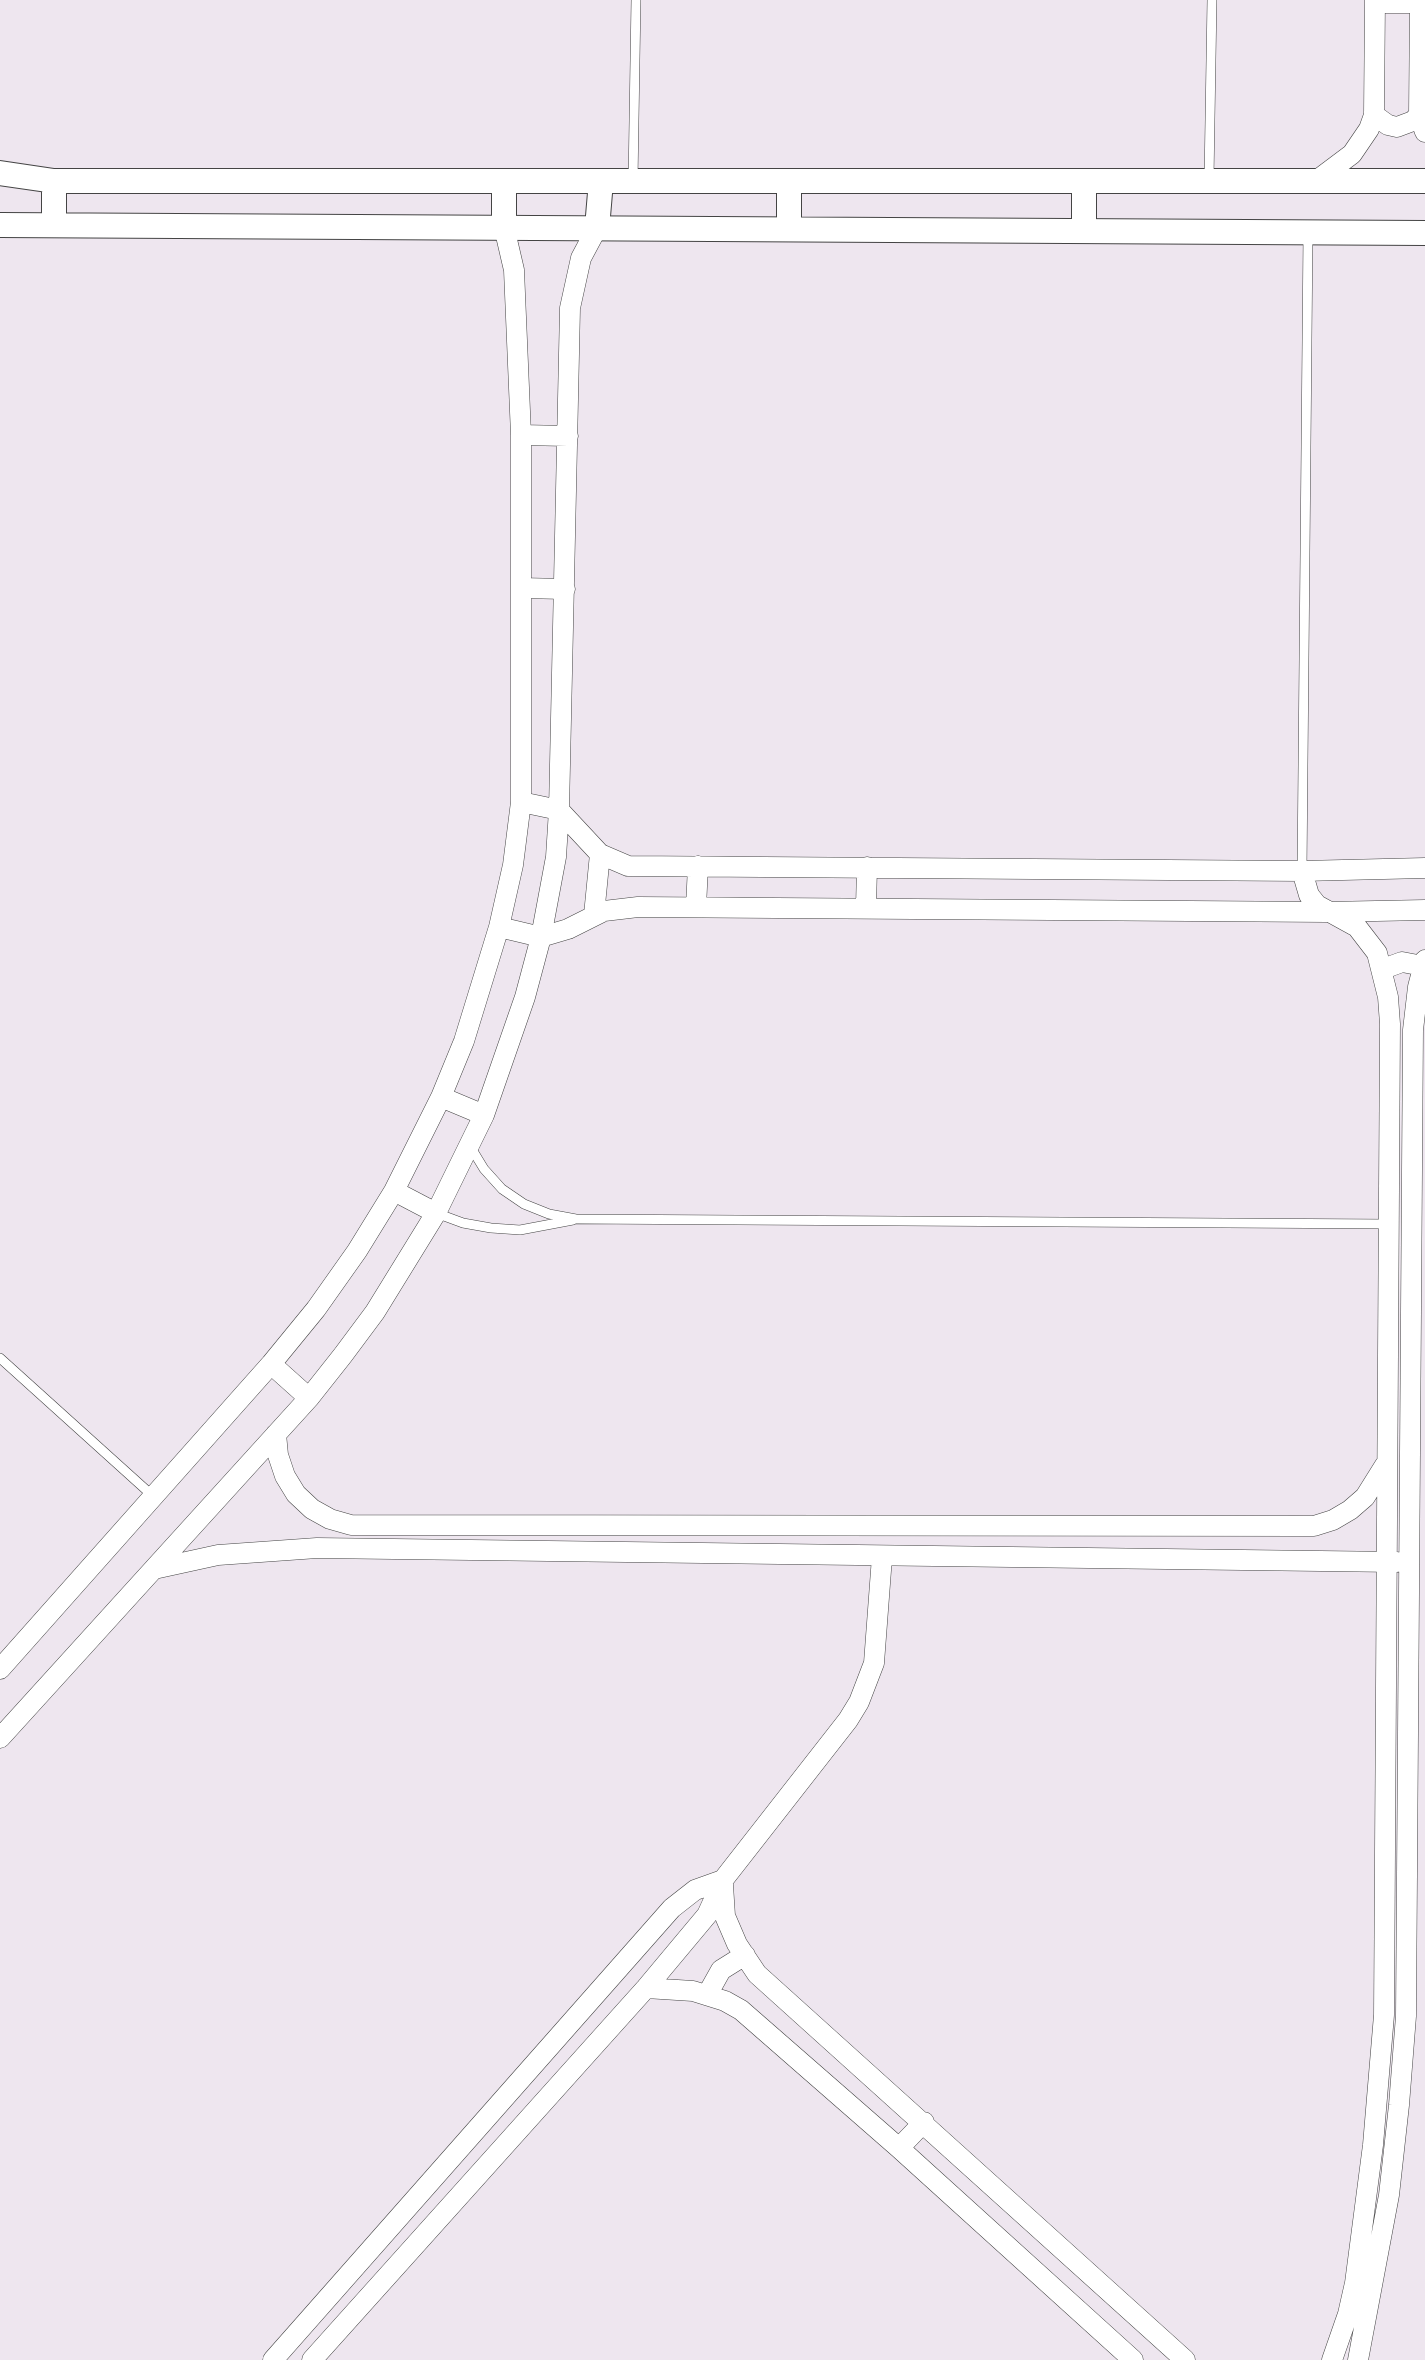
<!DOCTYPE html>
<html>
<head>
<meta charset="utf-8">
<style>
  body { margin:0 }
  canvas { display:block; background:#fffdf5 }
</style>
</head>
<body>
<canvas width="1425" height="2360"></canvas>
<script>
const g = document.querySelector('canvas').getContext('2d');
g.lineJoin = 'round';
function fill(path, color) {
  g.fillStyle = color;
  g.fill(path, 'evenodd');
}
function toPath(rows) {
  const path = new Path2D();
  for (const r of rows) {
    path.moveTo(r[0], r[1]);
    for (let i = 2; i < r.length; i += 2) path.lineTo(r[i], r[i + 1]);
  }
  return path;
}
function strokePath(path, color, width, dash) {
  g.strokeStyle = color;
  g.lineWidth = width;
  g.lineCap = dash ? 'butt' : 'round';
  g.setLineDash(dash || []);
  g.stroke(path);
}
fill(toPath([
  [0,0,1425,0,1425,2360,0,2360]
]), '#eee6ef');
const service = toPath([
  [1209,179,1212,0],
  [633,181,636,0],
  [1302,871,1308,234],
  [470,1146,484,1169,502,1189,524,1204,549,1214,576,1219,1389,1224],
  [436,1213,463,1223,491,1228,520,1230,573,1220],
  [0,1358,154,1497]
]);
const minor = toPath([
  [1420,0,1419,115,1425,132],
  [1375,3,1420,3],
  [1374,115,1388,125,1397,127,1413,121,1419,115],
  [1316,181,1352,154,1369,129,1374,115,1375,0],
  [521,435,568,436],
  [521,588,565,589],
  [521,802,559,810,600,854,628,866,1302,871,1425,868],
  [1302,871,1309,895,1317,905,1357,927,1377,953,1388,997,1390,1024,1384,2015,1373,2145,1355,2283,1348,2314,1332,2360],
  [696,907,698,866],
  [866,907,867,867],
  [594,915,600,854],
  [499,927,541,937,568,929,604,911,638,907,1327,912,1425,910],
  [1383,969,1402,962,1423,966],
  [441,1097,484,1115],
  [394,1191,436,1213],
  [271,1364,309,1398],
  [276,1434,278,1455,285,1476,296,1494,312,1509,330,1519,351,1525,1314,1526,1333,1520,1350,1510,1365,1497,1385,1465],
  [154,1569,218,1555,317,1548,1397,1562],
  [0,1669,271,1364,316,1309,357,1251,394,1191,441,1097,464,1041,499,927,513,865,521,802,521,435,514,270,504,227],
  [0,1738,309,1398,343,1355,375,1312,436,1213,484,1115,525,997,541,937,556,857,559,810,570,308,581,258,597,228],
  [723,1885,725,1916,737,1944,757,1974,1185,2360],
  [646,1988,693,1991,725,2001,741,2010,899,2148,1133,2360],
  [707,1995,721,1970,745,1955],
  [899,2148,924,2122],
  [273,2360,672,1908,695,1890,723,1880],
  [312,2360,646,1988,707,1915,723,1880,848,1720,859,1702,874,1663,882,1557],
  [1358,2360,1389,2195,1399,2105,1406,2016,1413,1030,1418,987,1425,960]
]);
const tertiary = toPath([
  [0,173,54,181,1425,181],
  [54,181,54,224],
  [0,225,1425,233],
  [504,227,504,182],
  [597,228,601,181],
  [789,229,789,182],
  [1084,231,1084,182]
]);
strokePath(service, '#444', 10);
strokePath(minor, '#444', 21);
strokePath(tertiary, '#444', 26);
strokePath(service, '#fff', 9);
strokePath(minor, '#fff', 20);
strokePath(tertiary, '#fff', 24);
</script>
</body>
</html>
